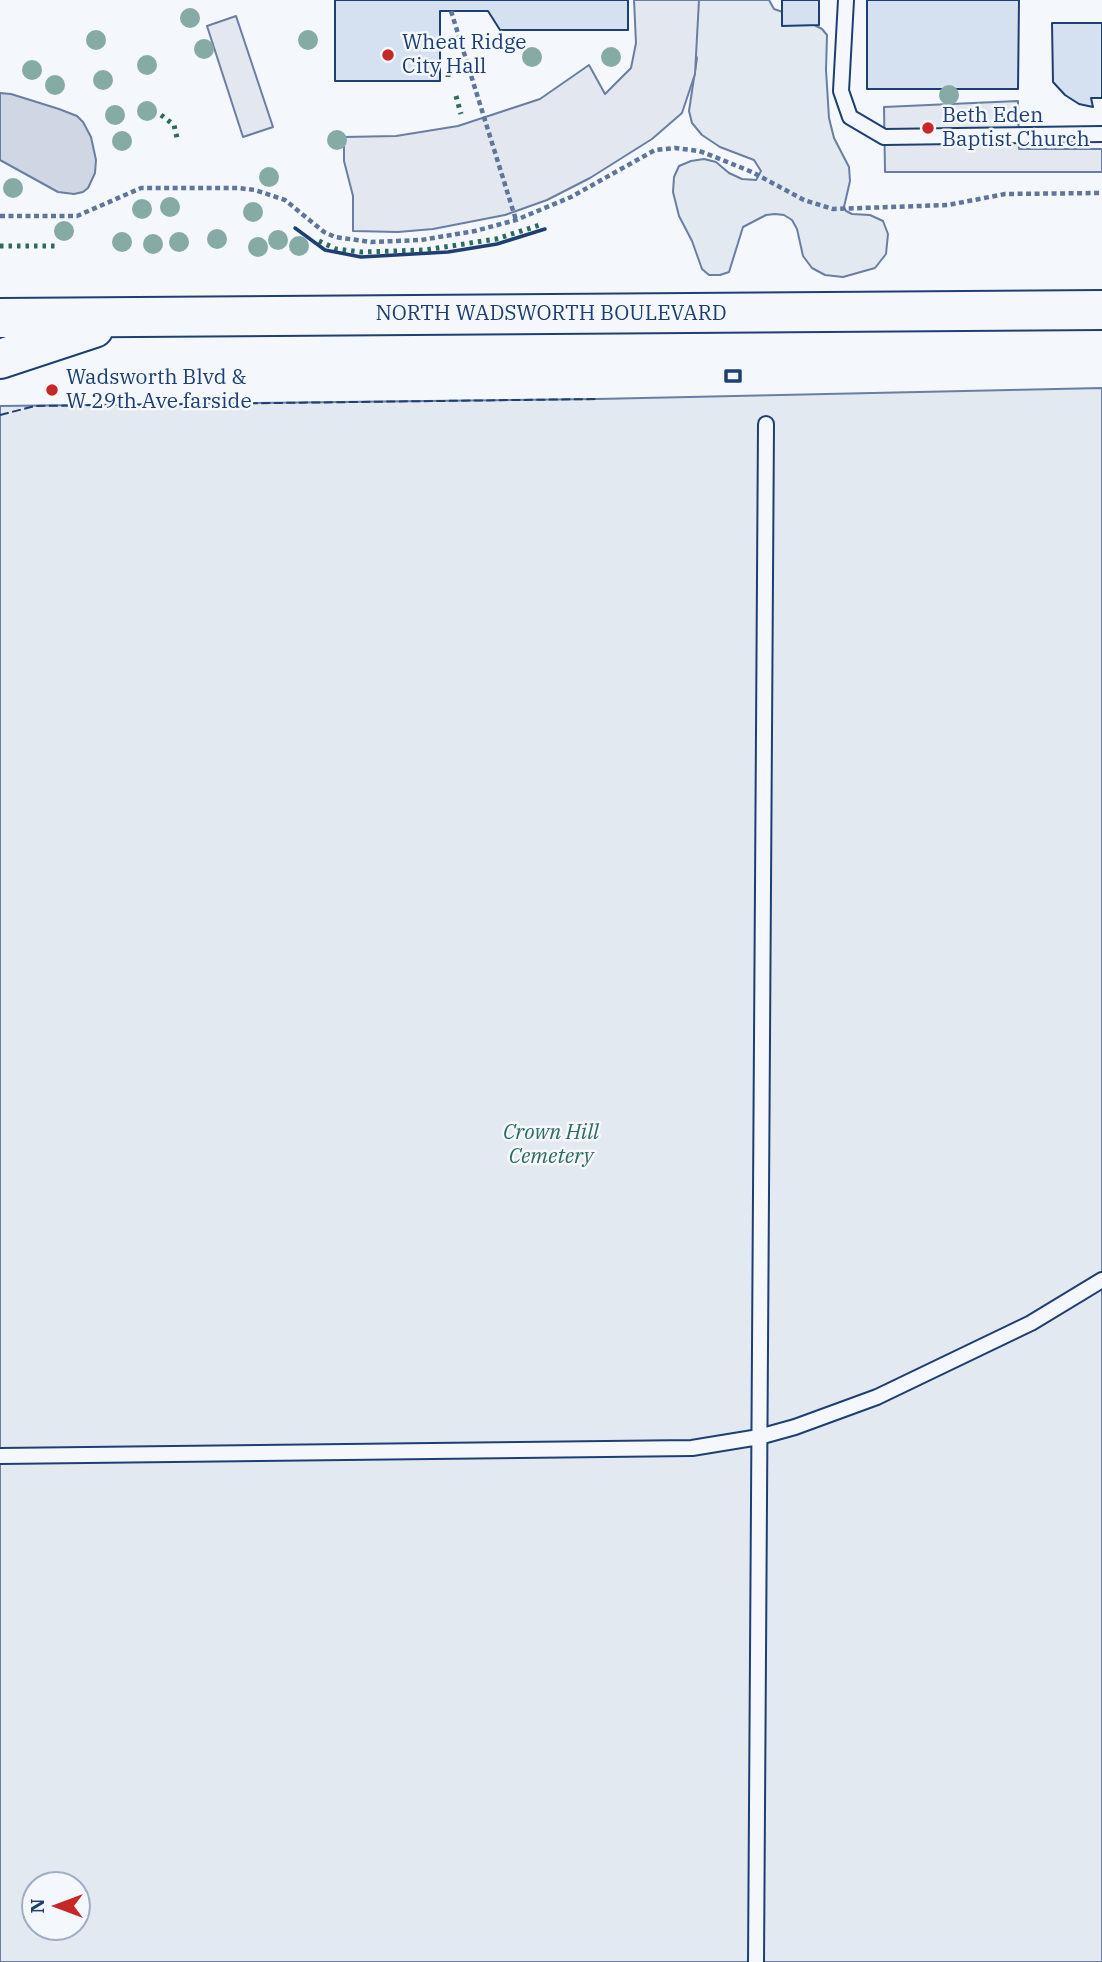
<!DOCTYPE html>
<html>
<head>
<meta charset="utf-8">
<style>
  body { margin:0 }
  #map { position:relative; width:1102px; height:1962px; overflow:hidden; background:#f4f7fb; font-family:"IBM Plex Serif",serif }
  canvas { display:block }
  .north { position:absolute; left:21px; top:1871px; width:70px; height:70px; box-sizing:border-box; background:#f4f7fb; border:2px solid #9eadc5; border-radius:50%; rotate:270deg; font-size:19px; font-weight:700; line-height:28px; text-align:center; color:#1d3f73 }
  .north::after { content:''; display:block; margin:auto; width:24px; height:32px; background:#c62828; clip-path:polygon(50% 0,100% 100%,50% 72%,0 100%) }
</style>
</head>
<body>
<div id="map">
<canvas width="1102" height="1962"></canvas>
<div class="north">N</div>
</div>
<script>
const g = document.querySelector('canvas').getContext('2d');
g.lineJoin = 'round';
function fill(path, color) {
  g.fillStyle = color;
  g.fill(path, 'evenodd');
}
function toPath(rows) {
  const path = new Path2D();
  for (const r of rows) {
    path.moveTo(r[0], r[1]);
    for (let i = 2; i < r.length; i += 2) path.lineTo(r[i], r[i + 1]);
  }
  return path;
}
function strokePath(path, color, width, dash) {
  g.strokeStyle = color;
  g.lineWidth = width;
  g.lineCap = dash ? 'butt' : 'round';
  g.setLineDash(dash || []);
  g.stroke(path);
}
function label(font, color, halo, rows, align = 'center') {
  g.font = font + ' "IBM Plex Serif",serif';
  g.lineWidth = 5;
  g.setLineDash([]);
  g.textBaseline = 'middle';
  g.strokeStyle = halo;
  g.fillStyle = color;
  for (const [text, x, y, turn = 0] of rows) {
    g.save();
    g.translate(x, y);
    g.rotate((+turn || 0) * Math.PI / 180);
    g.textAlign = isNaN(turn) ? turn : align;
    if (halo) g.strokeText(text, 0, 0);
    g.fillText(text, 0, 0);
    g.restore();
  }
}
const green = toPath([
  [684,0,769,0,774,9,803,19,822,29,827,35,826,70,829,118,834,138,849,167,850,181,844,207,846,211,852,214,870,215,883,221,888,234,886,254,875,268,843,277,825,275,812,268,803,256,797,229,792,220,784,215,775,214,766,215,743,227,729,272,720,275,709,275,702,269,692,241,679,216,673,192,674,177,679,166,691,161,704,159,716,162,729,173,742,179,756,180,761,171,754,160,720,147,702,135,692,123,689,111,697,58,689,37,684,0],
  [1102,388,1102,1962,0,1962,0,406,597,399,1102,388],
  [35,1885,77,1885,77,1927,35,1927,35,1885]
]);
fill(green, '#e3e9f0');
strokePath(green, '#687fa3', 2);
const parking = toPath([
  [634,0,699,0,695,74,682,113,652,139,590,178,547,200,505,215,433,229,398,232,353,231,353,196,344,161,344,137,396,136,458,126,540,99,589,65,605,94,631,68,636,43,634,0],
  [236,16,273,127,243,137,207,26,236,16],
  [1018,101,1019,149,1102,149,1102,172,885,172,884,107,1018,101]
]);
fill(parking, '#e3e8f0');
strokePath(parking, '#687fa3', 2);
const water = toPath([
  [0,93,11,94,59,109,77,116,83,122,91,137,96,160,95,173,88,188,83,192,74,194,58,192,0,160,0,93]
]);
fill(water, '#cfd7e4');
strokePath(water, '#687fa3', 2);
const building = toPath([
  [335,0,628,0,628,30,500,30,488,11,440,11,440,81,335,81,335,0],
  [782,0,819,0,819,25,782,26,782,0],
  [867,0,1019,0,1018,89,867,89,867,0],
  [1052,23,1102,23,1102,98,1091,98,1093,107,1079,104,1065,95,1053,82,1052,23]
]);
fill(building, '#d5e0f0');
strokePath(building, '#1d3f73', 2);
const lane = toPath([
  [846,0,841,91,850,117,884,137,1102,134],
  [0,1456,692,1448,759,1437,795,1427,877,1397,1031,1323,1102,1280],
  [756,1962,766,424]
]);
const primary = toPath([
  [0,318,1102,310],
  [0,359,94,328]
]);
strokePath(lane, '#1d3f73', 18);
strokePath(primary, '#1d3f73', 42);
strokePath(toPath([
  [451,11,516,220],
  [0,216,77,216,141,188,238,188,255,190,285,200,324,232,335,237,371,242,421,240,475,231,516,220,571,197,655,150,675,148,699,151,715,157,752,172,804,200,833,209,948,205,1005,194,1102,193]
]), '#5e769c', 4.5, [5, 3.5]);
strokePath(lane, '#f4f7fb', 14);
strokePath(primary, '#f4f7fb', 38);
strokePath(toPath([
  [448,77,449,55],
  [456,96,461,114],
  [161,115,174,125,177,138],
  [319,241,336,249,361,252,425,250,496,239,543,224],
  [0,246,55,246]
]), '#2c6c60', 5, [3.5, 5]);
strokePath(toPath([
  [0,415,35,406,597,399]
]), '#1d3f73', 2, [9, 3.5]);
strokePath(toPath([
  [295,228,325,250,361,257,448,252,497,244,545,229],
  [726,371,740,371,740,381,726,381,726,371]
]), '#1d3f73', 3.5);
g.fillStyle = '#86aba6';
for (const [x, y] of [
  [190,18],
  [96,40],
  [308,40],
  [204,49],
  [532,57],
  [611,57],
  [147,65],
  [32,70],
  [103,80],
  [55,85],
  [949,95],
  [147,111],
  [115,115],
  [337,140],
  [122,141],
  [269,177],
  [13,188],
  [170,207],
  [142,209],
  [253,212],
  [64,231],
  [217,239],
  [278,240],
  [122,242],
  [179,242],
  [153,244],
  [299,246],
  [258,247]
]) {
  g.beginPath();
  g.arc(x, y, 10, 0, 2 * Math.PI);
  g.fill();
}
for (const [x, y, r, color] of [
  [388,55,7,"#c62828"],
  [928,128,7,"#c62828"],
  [52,390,7,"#c62828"]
]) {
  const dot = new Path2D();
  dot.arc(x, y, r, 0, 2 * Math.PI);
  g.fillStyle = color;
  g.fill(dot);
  strokePath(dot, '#f4f7fb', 2.5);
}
label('21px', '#1d3f73', '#f4f7fb', [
  ["Wheat Ridge",402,43],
  ["City Hall",402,67],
  ["Beth Eden",942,116],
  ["Baptist Church",942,140],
  ["Wadsworth Blvd &",66,378],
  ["W 29th Ave farside",66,402]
], 'left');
label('21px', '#1d3f73', '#f4f7fb', [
  ["NORTH WADSWORTH BOULEVARD",551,314]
]);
label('italic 21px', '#2c6c60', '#f4f7fb', [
  ["Crown Hill",551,1133],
  ["Cemetery",551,1157]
]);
</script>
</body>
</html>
